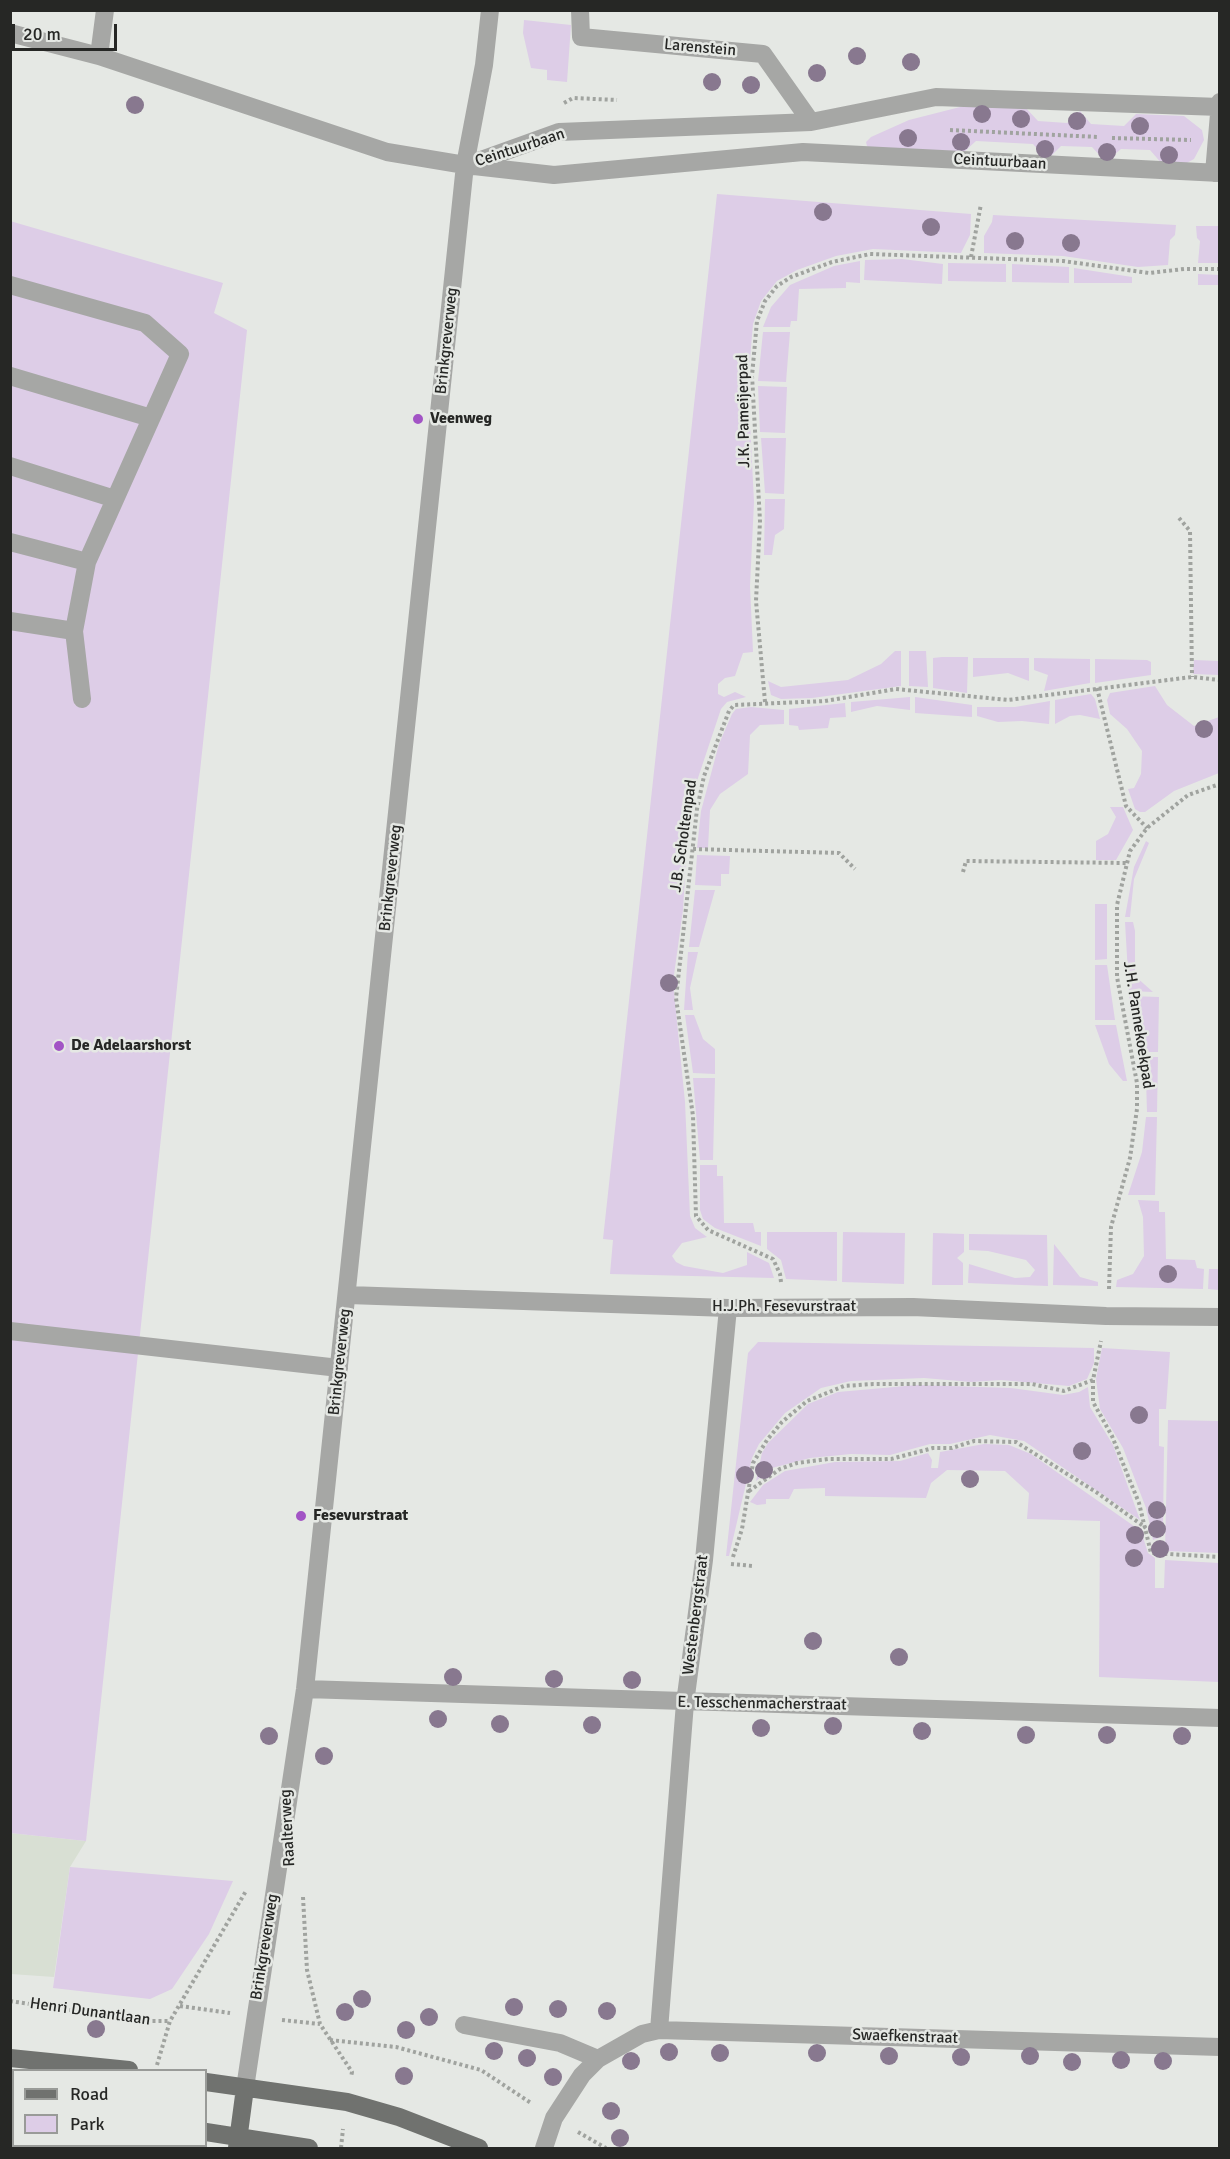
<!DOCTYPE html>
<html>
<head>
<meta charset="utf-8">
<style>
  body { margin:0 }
  #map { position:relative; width:1230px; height:2159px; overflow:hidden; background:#e5e8e4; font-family:Signika,sans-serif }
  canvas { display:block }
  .frame { position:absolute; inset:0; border:12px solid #262725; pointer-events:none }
  .legend { position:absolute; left:12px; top:2069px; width:195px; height:78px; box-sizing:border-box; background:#e5e8e4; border:2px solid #999b98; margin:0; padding:8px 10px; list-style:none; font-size:18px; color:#262725 }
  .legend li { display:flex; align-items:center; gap:12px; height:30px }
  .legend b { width:30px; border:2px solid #999b98 }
  .scale { position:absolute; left:12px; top:24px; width:105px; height:27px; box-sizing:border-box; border:3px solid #262725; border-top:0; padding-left:8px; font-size:18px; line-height:21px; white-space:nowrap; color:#262725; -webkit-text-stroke:4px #e5e8e4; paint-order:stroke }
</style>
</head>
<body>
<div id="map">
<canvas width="1230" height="2159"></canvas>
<div class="frame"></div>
<ul class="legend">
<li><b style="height:8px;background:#70726f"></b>Road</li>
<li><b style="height:16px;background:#ddcde7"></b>Park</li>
</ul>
<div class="scale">20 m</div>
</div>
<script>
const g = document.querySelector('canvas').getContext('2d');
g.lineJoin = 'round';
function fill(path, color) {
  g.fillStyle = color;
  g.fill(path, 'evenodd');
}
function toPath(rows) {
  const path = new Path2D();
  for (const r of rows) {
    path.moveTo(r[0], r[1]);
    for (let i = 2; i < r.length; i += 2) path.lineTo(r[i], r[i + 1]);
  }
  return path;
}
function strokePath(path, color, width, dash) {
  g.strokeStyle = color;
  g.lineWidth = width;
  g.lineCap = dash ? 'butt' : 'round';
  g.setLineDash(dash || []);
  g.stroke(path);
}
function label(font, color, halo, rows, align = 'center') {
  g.font = font + ' Signika,sans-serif';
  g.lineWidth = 5;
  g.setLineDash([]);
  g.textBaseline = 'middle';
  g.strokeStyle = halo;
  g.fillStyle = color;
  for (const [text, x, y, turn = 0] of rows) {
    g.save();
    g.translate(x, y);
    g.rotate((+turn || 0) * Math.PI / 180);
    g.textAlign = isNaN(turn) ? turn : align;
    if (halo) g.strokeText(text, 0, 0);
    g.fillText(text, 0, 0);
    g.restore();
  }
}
fill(toPath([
  [10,1833,86,1841,70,1867,54,1977,11,1974]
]), '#d8dfd3');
fill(toPath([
  [524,20,571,25,567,82,547,80,547,70,531,68,523,33],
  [968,105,1025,107,1038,121,1067,123,1080,111,1091,124,1124,126,1136,114,1184,116,1202,130,1204,140,1194,159,1183,165,1163,165,1150,150,1121,149,1108,160,1103,159,1092,147,1061,146,1050,157,1044,157,1033,144,976,141,963,153,869,148,867,146,866,142,871,137,909,120],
  [717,194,971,214,970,235,961,253,873,249,836,256,797,270,777,281,761,301,753,324,748,382,754,502,750,586,753,652,743,653,735,676,725,678,718,684,718,694,724,697,735,692,746,697,727,702,721,709,693,793,688,822,683,910,673,982,685,1102,690,1216,695,1228,707,1237,682,1243,672,1256,676,1262,684,1266,723,1273,747,1265,747,1252,769,1263,774,1278,610,1274,613,1240,603,1239],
  [993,215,1176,225,1175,235,1170,240,1168,265,1138,267,1063,256,984,253,984,236,992,222],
  [10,221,223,283,214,313,247,330,86,1841,10,1833],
  [1196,226,1219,226,1219,263,1198,263,1200,241,1197,238],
  [902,259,943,264,942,284,864,280,865,260],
  [860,261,860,283,846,282,846,288,799,289,797,321,791,321,790,327,763,327,771,307,790,285,834,266],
  [948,263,1006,264,1006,282,948,281],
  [1012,264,1069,267,1069,283,1012,282],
  [1074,268,1132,277,1132,283,1074,283],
  [1198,274,1219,275,1219,285,1198,285],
  [763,332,790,332,786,382,758,381],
  [758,386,787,387,785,433,760,432],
  [761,438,786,438,784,494,765,493],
  [765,499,785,499,784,529,775,535,772,555,764,555],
  [895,651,901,651,901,686,812,698,781,699,771,695,768,681,781,687,848,680,881,664],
  [909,651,926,651,928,687,909,686],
  [942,657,968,657,967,693,933,688,933,658],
  [973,658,1029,658,1029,681,1008,673,973,677],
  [1034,658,1090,659,1090,683,1044,691,1048,675,1034,670],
  [1095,659,1147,660,1151,662,1151,675,1095,683],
  [1194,660,1219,661,1219,675,1193,674],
  [1155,686,1167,705,1194,726,1219,717,1219,773,1174,791,1145,812,1140,812,1135,809,1128,789,1134,788,1141,774,1142,751,1127,729,1110,714,1107,700,1110,693],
  [1091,694,1095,699,1100,719,1080,715,1070,716,1055,724,1055,700],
  [910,697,910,710,877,706,851,712,851,702],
  [915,697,972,705,972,717,915,713],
  [1050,701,1049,724,1022,721,998,722,977,716,977,707,1015,707],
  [845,703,846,717,830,718,828,728,799,730,798,726,789,725,789,709],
  [751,707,784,710,784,724,760,725,750,735,748,774,720,794,710,810,708,848,697,848,701,811,719,744,732,714,736,709],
  [1110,807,1123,807,1133,830,1116,860,1096,860,1096,841,1108,834,1116,817],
  [1146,841,1149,843,1134,879,1130,917,1125,917,1134,867],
  [697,855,730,856,729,874,721,874,721,886,695,885],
  [695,890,715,890,699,947,689,947],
  [1095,904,1107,904,1107,959,1095,960],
  [1125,922,1133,922,1135,931,1135,976,1153,992,1129,991],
  [688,952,698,952,690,988,693,1010,684,1010],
  [1095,965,1107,965,1115,1020,1095,1020],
  [1129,996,1159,997,1158,1052,1141,1052],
  [685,1015,694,1015,703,1039,715,1049,715,1074,693,1073],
  [1095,1025,1116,1025,1127,1081,1123,1081,1109,1064],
  [1142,1057,1158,1057,1157,1112,1147,1112,1146,1079],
  [693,1078,715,1078,713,1160,700,1160],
  [1146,1117,1157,1117,1155,1195,1128,1195,1142,1152],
  [700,1165,717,1165,717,1176,723,1176,724,1223,753,1223,755,1232,761,1232,761,1246,715,1228,703,1219,700,1210],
  [1138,1200,1159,1201,1159,1212,1165,1212,1166,1259,1195,1260,1197,1268,1204,1269,1203,1289,1116,1287,1117,1280,1133,1274,1144,1256,1143,1217],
  [767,1232,837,1232,837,1281,786,1279,781,1260,767,1249],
  [843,1232,905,1233,904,1284,842,1282],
  [933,1233,964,1234,964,1252,957,1258,963,1263,963,1285,932,1285],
  [969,1234,1047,1235,1048,1286,968,1283,969,1264,1015,1278,1030,1277,1035,1270,1026,1260,988,1251,969,1250],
  [1054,1244,1080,1277,1098,1282,1098,1286,1053,1285],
  [1209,1269,1219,1269,1219,1290,1208,1289],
  [758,1342,1094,1348,1094,1363,1087,1379,1069,1386,1001,1380,971,1382,924,1378,851,1381,821,1388,785,1413,759,1444,752,1458,729,1556,726,1556,748,1353],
  [1102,1348,1170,1352,1166,1409,1159,1409,1159,1446,1164,1447,1163,1527,1158,1528,1159,1538,1153,1540,1146,1508,1123,1448,1100,1409,1096,1379],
  [917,1385,1011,1388,1063,1395,1079,1392,1088,1387,1090,1407,1113,1445,1140,1520,1024,1441,990,1435,950,1444,930,1444,890,1455,851,1454,810,1458,772,1468,756,1481,762,1453,768,1443,808,1404,838,1392],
  [1168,1420,1219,1421,1219,1553,1165,1551],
  [984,1444,1009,1445,1031,1454,1141,1531,1148,1553,1155,1558,1155,1588,1164,1588,1165,1560,1219,1563,1219,1682,1099,1677,1100,1521,1027,1519,1029,1493,1005,1471,947,1470,931,1483,926,1498,825,1496,825,1488,794,1489,789,1499,766,1499,766,1504,757,1505,750,1502,763,1485,785,1471,835,1462,900,1461,928,1453,932,1460,931,1468,938,1468,940,1452],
  [70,1867,233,1881,209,1934,172,1989,150,1999,53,1988]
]), '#ddcde7');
strokePath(toPath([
  [564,103,573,98,617,100],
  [950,130,1099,137],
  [1112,138,1191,140],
  [971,257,981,204],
  [1179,518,1190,531,1192,677],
  [1097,688,1126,806,1147,828],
  [765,702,756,601,760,521,752,376,757,321,765,301,777,286,791,277,832,262,870,254,1063,261,1149,273,1184,269,1220,269],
  [693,849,839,853,855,869],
  [963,872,966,861,1126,863],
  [781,1282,780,1274,773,1259,708,1230,696,1216,693,1116,676,998,697,809,704,776,729,711,734,705,825,701,896,689,1008,700,1192,677,1220,680],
  [1109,1289,1111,1227,1130,1158,1137,1109,1137,1083,1117,977,1117,905,1130,851,1147,828,1188,795,1220,784],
  [1093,1380,1093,1402,1112,1436,1130,1481,1139,1503,1151,1553,1220,1557],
  [749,1491,780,1469,797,1463,828,1459,891,1459,933,1448,952,1448,974,1441,1016,1442,1096,1492,1146,1528],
  [733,1557,742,1529,753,1463,767,1440,782,1422,807,1401,844,1386,873,1384,1032,1384,1064,1391,1093,1380,1101,1341],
  [731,1564,753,1566],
  [303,1897,307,1970,320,2024,352,2072,351,2077],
  [10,2001,142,2021,170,2021],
  [180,2006,230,2013],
  [282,2020,320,2024],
  [330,2040,396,2047,481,2070,531,2103],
  [157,2065,170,2021,246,1891],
  [578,2132,606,2148],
  [142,2148,143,2146],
  [341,2148,343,2129]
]), '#a0a39f', 4, [3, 3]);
strokePath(toPath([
  [580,10,581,37,763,54,811,122],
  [10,33,99,56,387,152,465,165,554,175,803,152,1220,173],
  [99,56,105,10],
  [470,164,559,132,811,122,936,97,1220,107],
  [1214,173,1220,102],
  [10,285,145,323,180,354,87,562,74,631,82,699],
  [10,376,151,418],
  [10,466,115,499],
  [10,542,87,562],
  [10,621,74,631],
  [348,1295,728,1308,913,1307,1106,1316,1220,1317],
  [10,1331,339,1368],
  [305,1689,1220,1718],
  [464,2025,560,2043,598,2059],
  [659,2030,685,1703,704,1560,728,1308],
  [245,2088,305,1689,465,165,484,65,490,10],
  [544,2148,554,2118,582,2075,598,2059,642,2034,659,2030,1220,2047]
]), '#a6a7a5', 18);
strokePath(toPath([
  [10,2058,129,2070],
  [206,2082,347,2102,399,2117,479,2148],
  [10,2113,14,2113],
  [206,2132,309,2148],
  [237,2148,245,2088]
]), '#70726f', 18);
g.fillStyle = '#88788f';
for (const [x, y] of [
  [857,56],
  [911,62],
  [817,73],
  [712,82],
  [751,85],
  [135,105],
  [982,114],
  [1021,119],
  [1077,121],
  [1140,126],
  [908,138],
  [961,142],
  [1045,149],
  [1107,152],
  [1169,155],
  [823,212],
  [931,227],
  [1015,241],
  [1071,243],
  [1204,729],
  [669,983],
  [1168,1274],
  [1139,1415],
  [1082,1451],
  [764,1470],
  [745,1475],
  [970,1479],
  [1157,1510],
  [1157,1529],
  [1135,1535],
  [1160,1549],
  [1134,1558],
  [813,1641],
  [899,1657],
  [453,1677],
  [554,1679],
  [632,1680],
  [438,1719],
  [500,1724],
  [592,1725],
  [833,1726],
  [761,1728],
  [922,1731],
  [1026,1735],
  [1107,1735],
  [269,1736],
  [1182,1736],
  [324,1756],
  [362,1999],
  [514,2007],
  [558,2009],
  [607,2011],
  [345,2012],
  [429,2017],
  [96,2029],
  [406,2030],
  [494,2051],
  [669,2052],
  [720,2053],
  [817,2053],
  [889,2056],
  [1030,2056],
  [961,2057],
  [527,2058],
  [1121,2060],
  [631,2061],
  [1163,2061],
  [1072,2062],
  [404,2076],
  [553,2077],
  [611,2111],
  [620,2138]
]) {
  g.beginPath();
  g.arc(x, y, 9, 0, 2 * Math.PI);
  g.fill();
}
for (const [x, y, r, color] of [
  [418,419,6,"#a254c5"],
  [59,1046,6,"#a254c5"],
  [301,1516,6,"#a254c5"]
]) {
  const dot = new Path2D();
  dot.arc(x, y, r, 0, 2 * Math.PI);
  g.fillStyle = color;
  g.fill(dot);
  strokePath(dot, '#e5e8e4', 2);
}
label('16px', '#262725', '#e5e8e4', [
  ["Larenstein",700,48,5],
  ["Ceintuurbaan",520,148,-18],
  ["Ceintuurbaan",1000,162,3],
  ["Brinkgreverweg",447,341,-84],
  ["J.K. Pameijerpad",744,411,-91],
  ["J.B. Scholtenpad",684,836,-82],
  ["Brinkgreverweg",391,878,-84],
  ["J.H. Pannekoekpad",1138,1025,81],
  ["H.J.Ph. Fesevurstraat",784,1307],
  ["Brinkgreverweg",340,1362,-84],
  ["Westenbergstraat",696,1615,-83],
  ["E. Tesschenmacherstraat",762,1704,1],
  ["Raalterweg",288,1828,-93],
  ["Brinkgreverweg",265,1947,-81],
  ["Henri Dunantlaan",90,2012,8],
  ["Swaefkenstraat",905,2037,2]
]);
label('bold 16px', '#262725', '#e5e8e4', [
  ["Veenweg",430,419],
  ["De Adelaarshorst",71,1046],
  ["Fesevurstraat",313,1516]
], 'left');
</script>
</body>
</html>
